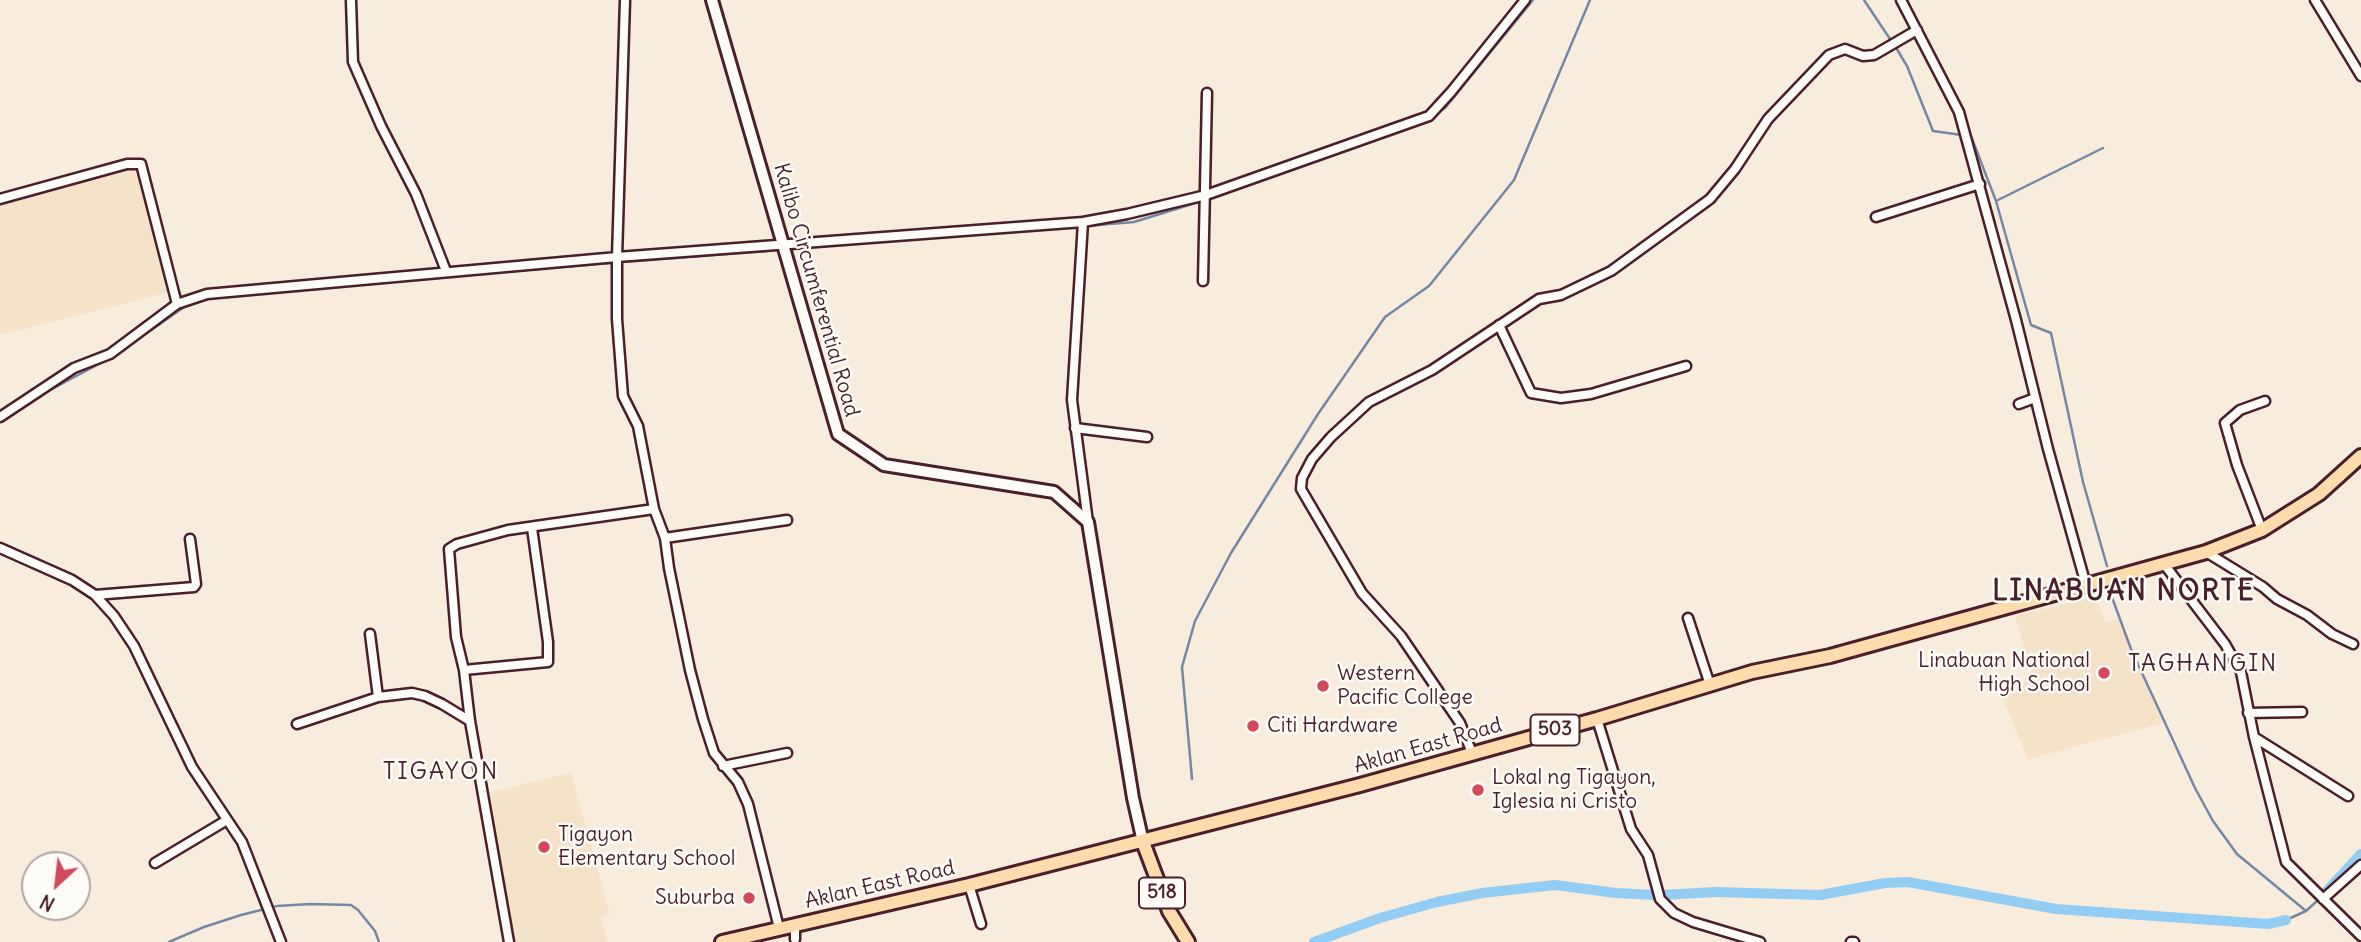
<!DOCTYPE html>
<html>
<head>
<meta charset="utf-8">
<style>
  body { margin:0 }
  #map { position:relative; width:2361px; height:942px; overflow:hidden; background:#f8eddc; font-family:Delius,sans-serif }
  canvas { display:block }
  .north { position:absolute; left:21px; top:851px; width:70px; height:70px; box-sizing:border-box; background:#fdfcf7; border:2px solid #b5a4a5; border-radius:50%; rotate:207deg; font-size:19px; font-weight:700; line-height:28px; text-align:center; color:#4a1f2b }
  .north::after { content:''; display:block; margin:auto; width:24px; height:32px; background:#d1495b; clip-path:polygon(50% 0,100% 100%,50% 72%,0 100%) }
</style>
</head>
<body>
<div id="map">
<canvas width="2361" height="942"></canvas>
<div class="north">N</div>
</div>
<script>
const g = document.querySelector('canvas').getContext('2d');
g.lineJoin = 'round';
function fill(path, color) {
  g.fillStyle = color;
  g.fill(path, 'evenodd');
}
function toPath(rows) {
  const path = new Path2D();
  for (const r of rows) {
    path.moveTo(r[0], r[1]);
    for (let i = 2; i < r.length; i += 2) path.lineTo(r[i], r[i + 1]);
  }
  return path;
}
function strokePath(path, color, width, dash) {
  g.strokeStyle = color;
  g.lineWidth = width;
  g.lineCap = dash ? 'butt' : 'round';
  g.setLineDash(dash || []);
  g.stroke(path);
}
function label(font, color, halo, rows, align = 'center') {
  g.font = font + ' Delius,sans-serif';
  g.lineWidth = 5;
  g.setLineDash([]);
  g.textBaseline = 'middle';
  g.strokeStyle = halo;
  g.fillStyle = color;
  for (const [text, x, y, turn = 0] of rows) {
    g.save();
    g.translate(x, y);
    g.rotate((+turn || 0) * Math.PI / 180);
    g.textAlign = isNaN(turn) ? turn : align;
    if (halo) g.strokeText(text, 0, 0);
    g.fillText(text, 0, 0);
    g.restore();
  }
}
fill(toPath([
  [134,168,138,169,169,292,0,335,0,203],
  [2095,596,2105,622,2119,618,2163,723,2028,759,1999,690,2033,678,2015,616],
  [571,773,610,914,601,917,607,942,515,942,487,793]
]), '#f4e2c9');
strokePath(toPath([
  [1864,0,1890,39],
  [1895,46,1907,66,1933,131,1962,135],
  [1436,114,1445,108,1533,0],
  [1968,136,1971,136,1996,201,2031,325,2051,333,2083,482,2107,566],
  [1210,198,1220,194],
  [1996,201,2103,148],
  [1086,226,1134,222,1202,201],
  [1065,227,1079,227],
  [793,249,908,239],
  [622,262,767,251],
  [381,282,610,263],
  [197,301,218,297],
  [124,349,190,303],
  [35,398,112,357],
  [2110,592,2131,649,2195,788,2213,821,2237,854,2306,911],
  [1192,779,1182,667,1195,621,1231,553,1318,414,1385,317,1429,286,1514,180,1590,0],
  [2286,920,2306,911,2317,901],
  [169,942,204,927,241,915,277,906,310,904,351,905,358,910,375,931,379,942]
]), '#7687a4', 2.5);
strokePath(toPath([
  [2325,893,2361,854],
  [1662,895,1715,892,1820,895,1885,883,1908,882,2056,909,2268,924,2286,920],
  [1314,942,1380,918,1437,902,1482,893,1555,885,1616,893,1655,895]
]), '#94cdf4', 10);
const minor = toPath([
  [351,0,353,62,381,126,416,194,446,271],
  [625,0,617,257,617,319,623,396,638,426,654,509,665,538,669,568,690,670,703,719,714,753,738,782,748,804,779,928],
  [1901,0,1959,112,2016,320,2048,449,2086,585],
  [2315,0,2361,76],
  [0,199,127,164,141,164,177,304,110,354,74,368,0,417],
  [1876,217,1980,184],
  [1083,222,1072,400,1088,522],
  [1203,281,1207,93],
  [177,304,207,294,617,257,1083,222,1127,214,1206,195,1429,116,1451,92,1525,0],
  [1499,325,1531,393,1561,398,1591,394,1686,366],
  [2019,404,2035,398],
  [1075,428,1147,437],
  [2262,530,2237,465,2225,423,2240,410,2265,401],
  [665,538,787,520],
  [0,548,72,580,95,595,114,616,134,646,192,767,242,842,281,942],
  [2206,552,2263,587,2277,599,2307,615,2332,634,2353,644],
  [2164,564,2225,644,2241,672,2254,737,2286,862,2361,936],
  [95,595,194,587,196,584,190,539],
  [1688,618,1710,685],
  [370,634,378,697,412,693,425,696,442,704,470,721],
  [464,670,548,662,548,642,532,528],
  [2248,713,2302,712],
  [1597,719,1631,829,1648,855,1660,899,1674,913,1693,922,1760,942],
  [297,724,378,697],
  [2254,737,2348,796],
  [1472,753,1460,723,1401,636,1362,593,1301,489,1302,478,1312,459,1331,437,1369,402,1432,370,1539,299,1561,295,1611,271,1710,199,1735,169,1768,119,1829,55,1845,49,1863,56,1874,55,1917,30],
  [723,766,787,753],
  [155,863,227,820],
  [969,885,981,924],
  [2323,899,2361,865],
  [795,924,795,939],
  [509,942,470,721,464,670,456,637,449,549,457,544,508,530,654,509],
  [1851,942,1854,942]
]);
const secondary = toPath([
  [712,0,838,434,884,465,1054,492,1088,522,1133,798,1143,842]
]);
const primary = toPath([
  [1143,842,1169,911,1188,942],
  [722,942,969,885,1360,785,1597,719,1752,672,1830,656,2206,552,2262,530,2319,494,2361,456]
]);
strokePath(minor, '#4a1f2b', 13);
strokePath(secondary, '#4a1f2b', 16);
strokePath(primary, '#4a1f2b', 18);
strokePath(minor, '#fdfcf7', 8);
strokePath(secondary, '#fdfcf7', 10);
strokePath(primary, '#fcdcac', 12);
for (const [x, y, r, color] of [
  [2104,673,7,"#d1495b"],
  [1323,686,7,"#d1495b"],
  [1253,726,7,"#d1495b"],
  [1478,790,7,"#d1495b"],
  [544,847,7,"#d1495b"],
  [749,898,7,"#d1495b"]
]) {
  const dot = new Path2D();
  dot.arc(x, y, r, 0, 2 * Math.PI);
  g.fillStyle = color;
  g.fill(dot);
  strokePath(dot, '#fdfcf7', 2.5);
}
for (const [x, y, w] of [
  [1555,730,49],
  [1162,893,46]
]) {
  const box = new Path2D();
  box.roundRect(x - w / 2, y - 15.5, w, 31, 5);
  g.fillStyle = '#fdfcf7';
  g.fill(box);
  strokePath(box, '#4a1f2b', 2);
}
label('bold 19px', '#4a1f2b', null, [
  ["503",1555,730],
  ["518",1162,893]
]);
label('21px', '#4a1f2b', '#fdfcf7', [
  ["Kalibo Circumferential Road",816,290,74],
  ["Aklan East Road",1428,746,-16],
  ["Aklan East Road",880,885,-13]
]);
label('21px', '#4a1f2b', '#fdfcf7', [
  ["Linabuan National",2090,661,"right"],
  ["High School",2090,685,"right"],
  ["Western",1337,674],
  ["Pacific College",1337,698],
  ["Citi Hardware",1267,726],
  ["Lokal ng Tigayon,",1492,778],
  ["Iglesia ni Cristo",1492,802],
  ["Tigayon",558,835],
  ["Elementary School",558,859],
  ["Suburba",735,898,"right"]
], 'left');
g.letterSpacing = '2px';
label('23px', '#4a1f2b', '#fdfcf7', [
  ["TAGHANGIN",2203,664]
]);
g.letterSpacing = '0px';
g.letterSpacing = '2px';
label('24px', '#4a1f2b', '#fdfcf7', [
  ["TIGAYON",441,772]
]);
g.letterSpacing = '0px';
g.letterSpacing = '2px';
label('bold 28px', '#4a1f2b', '#fdfcf7', [
  ["LINABUAN NORTE",2124,592]
]);
g.letterSpacing = '0px';
</script>
</body>
</html>
